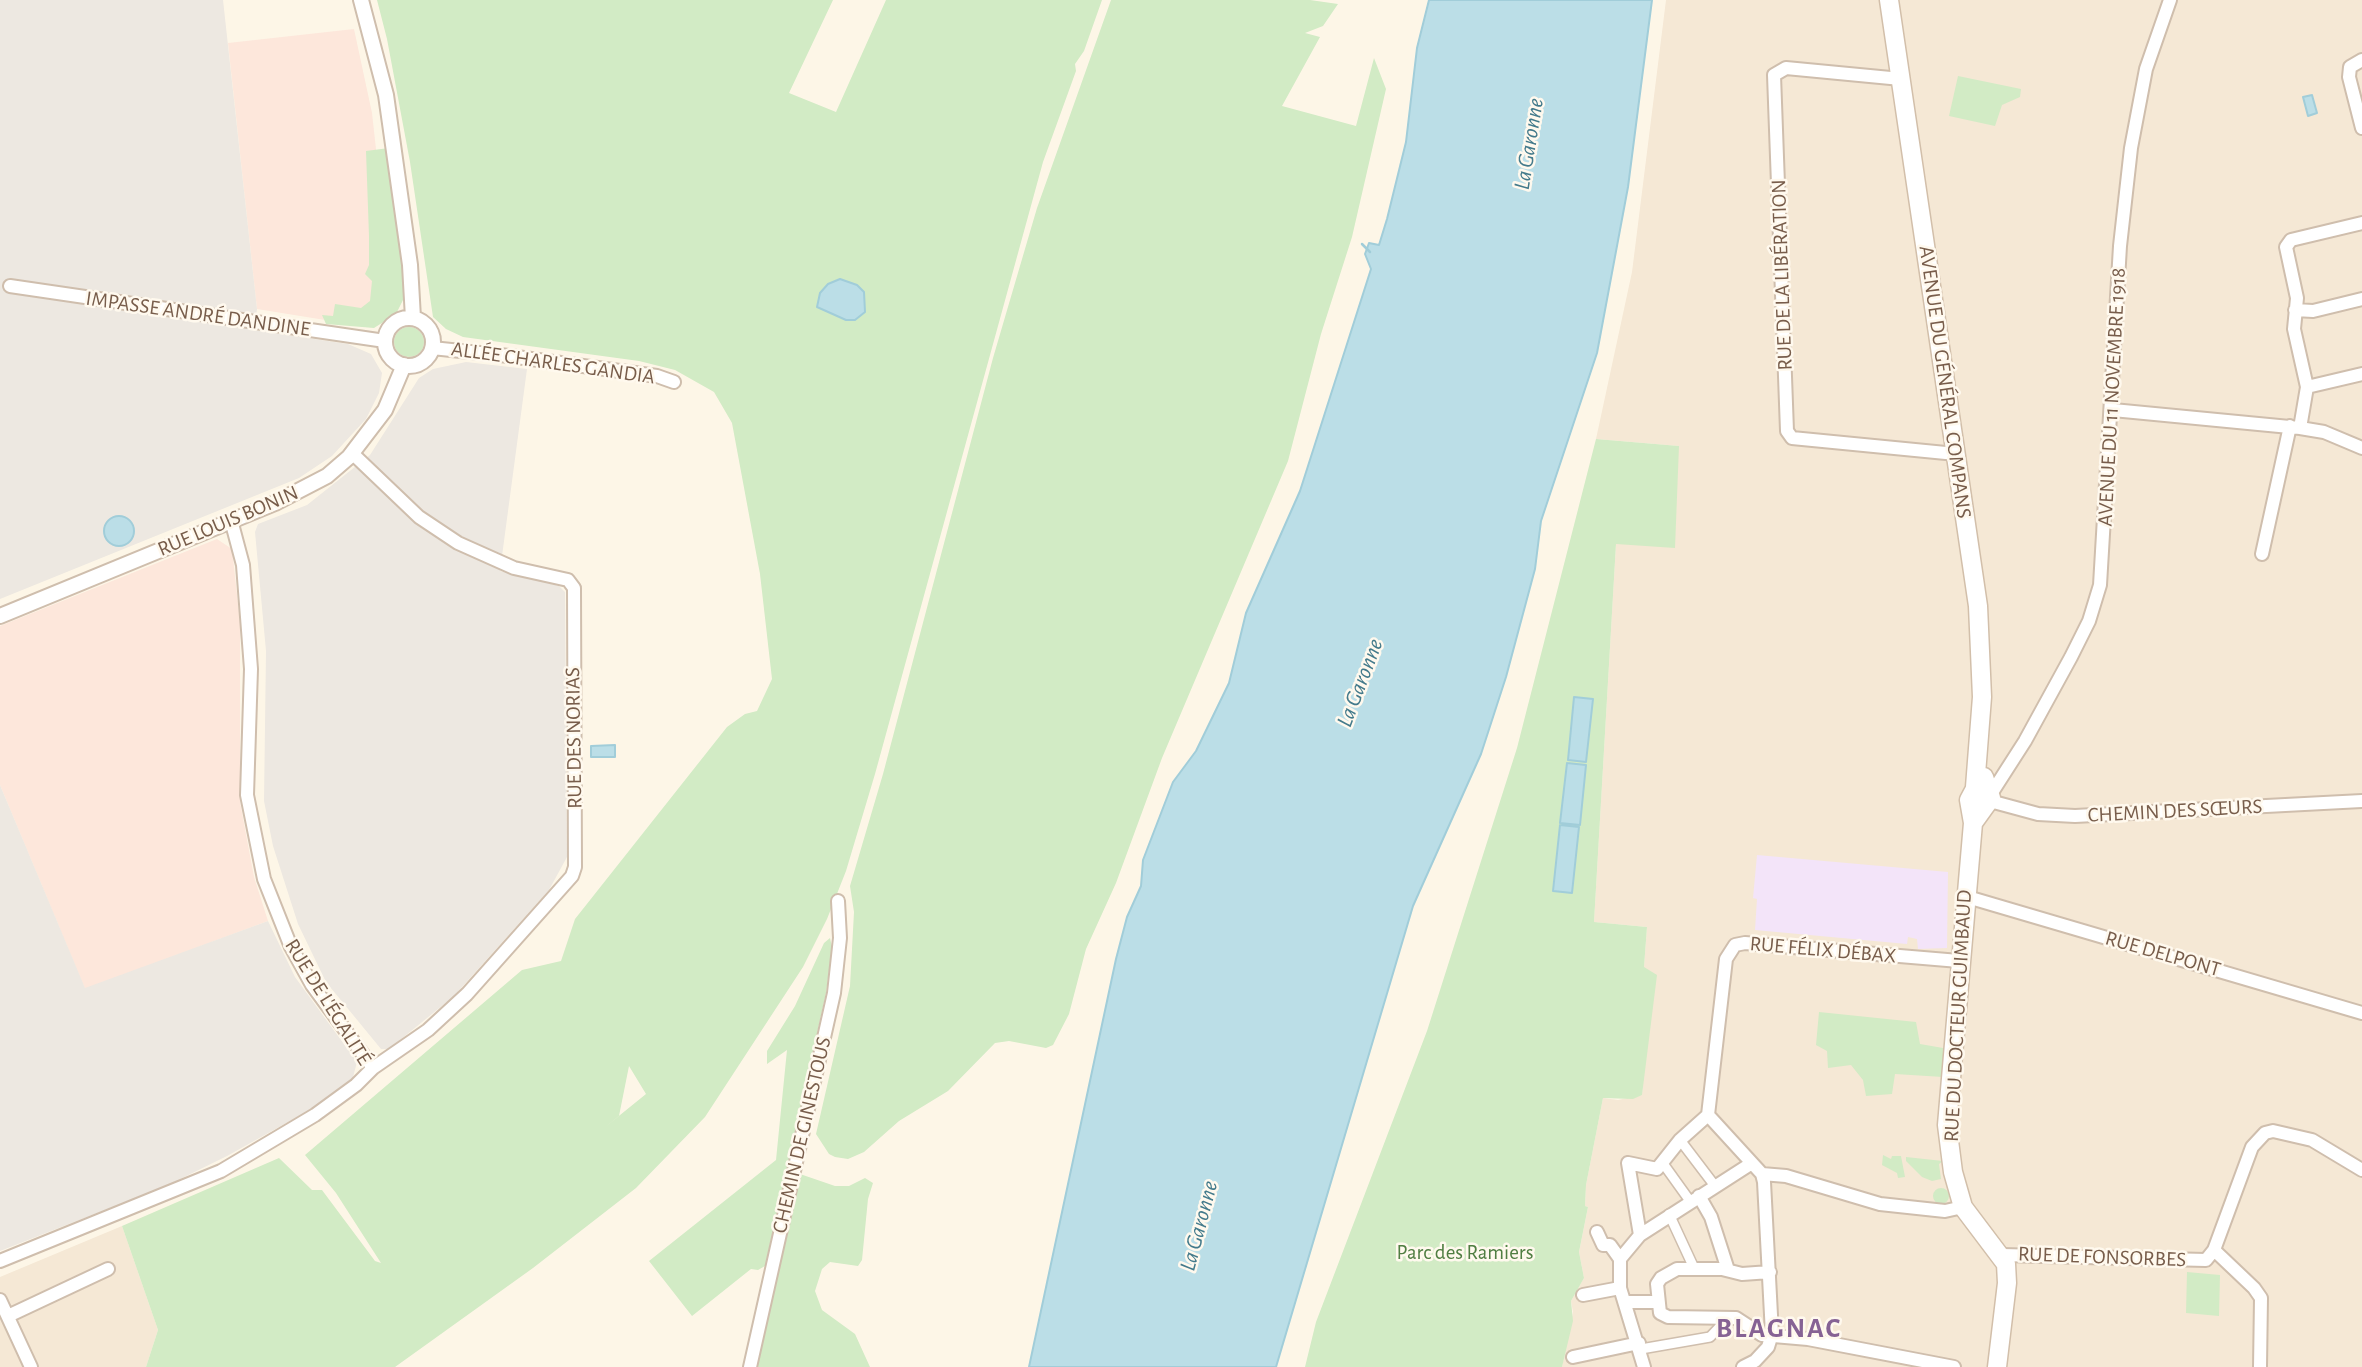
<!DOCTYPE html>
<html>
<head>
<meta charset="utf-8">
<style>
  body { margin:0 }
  canvas { display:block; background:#fdf6e7 }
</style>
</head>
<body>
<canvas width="2362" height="1367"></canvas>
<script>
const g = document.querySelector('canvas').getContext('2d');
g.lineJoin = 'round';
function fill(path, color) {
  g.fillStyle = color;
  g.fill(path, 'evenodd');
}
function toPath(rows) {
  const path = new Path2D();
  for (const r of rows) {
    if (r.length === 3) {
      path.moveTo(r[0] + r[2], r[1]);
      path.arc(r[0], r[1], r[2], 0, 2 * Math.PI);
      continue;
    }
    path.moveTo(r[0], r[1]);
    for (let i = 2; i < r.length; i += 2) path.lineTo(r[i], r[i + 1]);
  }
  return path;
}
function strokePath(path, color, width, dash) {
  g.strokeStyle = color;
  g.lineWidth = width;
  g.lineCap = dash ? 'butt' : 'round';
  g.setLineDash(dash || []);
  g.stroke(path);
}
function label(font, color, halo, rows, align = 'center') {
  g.font = font + ' "Alegreya Sans",sans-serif';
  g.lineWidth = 5;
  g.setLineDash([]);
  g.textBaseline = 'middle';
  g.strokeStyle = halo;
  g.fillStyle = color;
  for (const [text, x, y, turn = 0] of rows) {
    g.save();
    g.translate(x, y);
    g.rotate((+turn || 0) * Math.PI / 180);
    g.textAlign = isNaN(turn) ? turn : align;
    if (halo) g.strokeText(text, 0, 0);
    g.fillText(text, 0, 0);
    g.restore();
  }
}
fill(toPath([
  [1666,0,2362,0,2362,1367,1562,1367,1573,1312,1571,1301,1584,1278,1579,1252,1588,1207,1585,1206,1586,1185,1603,1098,1618,1100,1642,1095,1645,1053,1644,967,1647,927,1594,922,1616,544,1679,446,1596,439,1632,272],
  [122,1226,158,1330,146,1367,0,1367,0,1277]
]), '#f5e8d5');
fill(toPath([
  [354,29,372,113,393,302,356,325,257,309,228,43],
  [217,539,232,549,240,622,240,802,254,877,268,921,85,989,0,785,0,626]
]), '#fde7db');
fill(toPath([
  [0,0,223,0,257,309,254,330,348,344,371,354,382,373,379,393,366,419,332,456,299,478,0,599],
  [466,362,527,369,500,571,559,586,565,592,567,857,549,890,454,996,389,1049,381,1049,326,982,298,924,273,846,264,801,266,651,255,532,258,524,307,505,370,455,419,378,433,369],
  [0,785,85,988,268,921,295,977,357,1062,352,1081,306,1112,227,1156,166,1186,0,1251]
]), '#ede8e1');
fill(toPath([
  [1757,855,1948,872,1947,948,1918,949,1917,939,1908,937,1907,944,1755,930,1757,899,1753,898]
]), '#f3e4f9');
fill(toPath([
  [377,0,833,0,789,93,836,112,886,0,1102,0,1084,51,1075,64,1076,71,1043,162,875,774,846,871,827,919,803,967,705,1117,636,1188,533,1268,395,1367,146,1367,158,1330,122,1226,279,1158,312,1190,322,1190,375,1261,381,1263,336,1193,305,1155,522,970,561,961,575,919,727,727,745,714,757,711,772,679,760,574,732,423,714,392,675,370,639,361,463,337,446,329,433,317,410,162,387,39],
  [629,1066,646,1094,604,1128,619,1116],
  [1111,0,1310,0,1338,4,1323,26,1305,33,1320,37,1282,106,1356,126,1374,58,1386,89,1352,237,1321,334,1288,461,1162,758,1116,883,1086,949,1069,1014,1053,1045,1046,1048,1009,1041,995,1043,948,1091,899,1121,864,1152,848,1159,835,1157,829,1154,816,1134,850,986,854,912,850,886,883,774,993,358,1037,208],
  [1958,76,2021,89,2020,97,2002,105,1995,126,1949,116],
  [389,148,404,262,403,300,396,314,374,328,326,324,322,315,333,316,335,304,361,308,370,301,372,281,365,274,369,265,369,236,366,151],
  [409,342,15],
  [1596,439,1679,446,1675,548,1616,544,1594,922,1647,927,1644,967,1657,975,1642,1095,1633,1099,1603,1098,1586,1185,1585,1206,1588,1207,1579,1252,1584,1278,1571,1301,1573,1321,1562,1367,1305,1367,1316,1322,1427,1031,1517,748],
  [830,938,832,947,826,993,765,1266,758,1270,751,1269,692,1316,649,1261,776,1160,787,1050,767,1064,767,1051,795,1006,824,943],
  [1819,1012,1916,1022,1920,1044,1943,1048,1943,1077,1895,1074,1892,1094,1866,1096,1863,1080,1851,1065,1828,1068,1827,1051,1816,1045],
  [1883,1155,1891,1159,1892,1156,1901,1156,1905,1177,1898,1178,1897,1173,1882,1165],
  [1906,1157,1943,1161,1939,1164,1941,1179,1932,1181,1922,1177,1906,1161],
  [800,1174,835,1186,849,1186,865,1178,873,1183,868,1199,862,1260,858,1266,830,1262,822,1269,815,1291,822,1310,855,1334,870,1367,757,1367],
  [1941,1196,8],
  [2187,1272,2220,1275,2219,1316,2186,1313]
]), '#d2ebc5');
const water = toPath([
  [1429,0,1652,0,1628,187,1597,353,1541,521,1535,569,1506,677,1481,754,1413,906,1276,1367,1029,1367,1116,959,1127,917,1141,886,1143,860,1173,782,1196,751,1229,683,1246,613,1300,491,1371,269,1365,254,1369,243,1379,245,1387,219,1406,142,1417,48,1429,0],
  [2312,95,2317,113,2308,116,2303,97,2312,95],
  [840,279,857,285,864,292,865,312,855,320,846,320,817,307,820,293,828,284,840,279],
  [119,531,15],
  [1574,697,1593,699,1586,762,1568,760,1574,697],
  [615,745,615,757,591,757,591,746,615,745],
  [1567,763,1586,765,1580,825,1560,823,1567,763],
  [1560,825,1579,827,1572,893,1553,891,1560,825]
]);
fill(water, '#bbdee7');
strokePath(water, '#a1cdd9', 2);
strokePath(toPath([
  [1362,244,1370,252]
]), '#a1cdd9', 2.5);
const pedestrian = toPath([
  [1680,1140,1715,1186],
  [1662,1162,1690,1201],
  [1669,1214,1694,1268],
  [1641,1349,1710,1337,1729,1317]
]);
const minor = toPath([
  [2362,60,2350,67,2349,77,2362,128],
  [1901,79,1786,68,1774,75,1787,431,1792,438,1956,454],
  [10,286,385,341],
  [2295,310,2313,311,2362,299],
  [432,348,509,356,657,376,674,382],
  [2307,387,2362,374],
  [2113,410,2300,428,2324,432,2362,448],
  [2300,428,2307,387,2294,329,2297,298,2286,247,2291,240,2362,223],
  [352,453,419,517,458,543,514,568,568,580,574,588,575,867,572,876,467,994,428,1030,373,1068],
  [2262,554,2290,426],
  [1991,794,2025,741,2071,657,2089,621,2100,585,2120,246,2131,148,2146,69,2170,0],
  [1990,801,2038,814,2075,816,2362,801],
  [1964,896,2362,1013],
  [1708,1115,1726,959,1735,945,1745,943,1959,961],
  [1708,1115,1762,1174,1764,1182,1772,1334,1768,1347,1755,1361,1743,1367],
  [1762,1174,1786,1176,1880,1204,1945,1211,1963,1207],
  [1699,1196,1711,1217,1728,1270],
  [1597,1232,1603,1245,1610,1245,1620,1259],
  [1640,1235,1628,1163,1657,1169,1680,1140,1708,1115],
  [2214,1250,2254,1288,2261,1298,2260,1367],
  [2002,1255,2206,1260,2214,1250,2252,1147,2265,1133,2273,1131,2312,1140,2362,1170],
  [0,1261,221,1171,315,1115,356,1085,373,1068,312,985,291,947,264,879,247,795,251,669,243,565,231,520],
  [1770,1272,1742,1274,1722,1269,1677,1269,1661,1278,1657,1284,1660,1313,1668,1317,1736,1318,1762,1335,1808,1339,1954,1367],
  [1583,1295,1620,1288],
  [0,1300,31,1367],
  [1625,1302,1657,1302],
  [8,1316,108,1269],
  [1573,1357,1639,1343],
  [750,1367,834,993,840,938,838,901],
  [1644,1367,1620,1288,1620,1259,1640,1235,1752,1163]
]);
const tertiary = toPath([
  [361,0,386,95,410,265,413,318],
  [409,342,24],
  [0,616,275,503,327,476,349,457,385,410,404,365]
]);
const secondary = toPath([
  [1889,0,1978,606,1982,697,1975,787],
  [1989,786,1977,785,1969,800,1973,823,1947,1125,1953,1172,1963,1207,2006,1264,2007,1283,1997,1367],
  [1973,823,1991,798,1984,777]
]);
strokePath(pedestrian, '#cfbead', 12);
strokePath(minor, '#cfbead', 16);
strokePath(tertiary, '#cfbead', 18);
strokePath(secondary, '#d2bfaa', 21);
strokePath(pedestrian, '#fff', 9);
strokePath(minor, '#fff', 12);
strokePath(tertiary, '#fff', 14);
strokePath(secondary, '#fff', 18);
label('21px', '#785d4b', '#fff9ee', [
  ["RUE DE LA LIBÉRATION",1782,275,-92],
  ["IMPASSE ANDRÉ DANDINE",198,314,8],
  ["ALLÉE CHARLES GANDIA",553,363,8],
  ["AVENUE DU GÉNÉRAL COMPANS",1945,382,82],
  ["AVENUE DU 11 NOVEMBRE 1918",2112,397,-87],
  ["RUE LOUIS BONIN",228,521,-23],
  ["RUE DES NORIAS",574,738,-91],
  ["CHEMIN DES SŒURS",2175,811,-3],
  ["RUE FÉLIX DÉBAX",1823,950,5],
  ["RUE DELPONT",2163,954,16],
  ["RUE DE L'ÉGALITÉ",328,1002,58],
  ["RUE DU DOCTEUR GUIMBAUD",1958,1016,-87],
  ["CHEMIN DE GINESTOUS",802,1135,-77],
  ["RUE DE FONSORBES",2102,1257,2]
]);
label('21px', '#507e42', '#fff9ee', [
  ["Parc des Ramiers",1465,1253]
]);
label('italic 23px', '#437a8b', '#fff9ee', [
  ["La Garonne",1529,144,-81],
  ["La Garonne",1360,683,-69],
  ["La Garonne",1199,1226,-75]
]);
g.letterSpacing = '2px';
label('bold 28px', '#866294', '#fff9ee', [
  ["BLAGNAC",1779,1329]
]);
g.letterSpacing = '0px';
</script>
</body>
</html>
